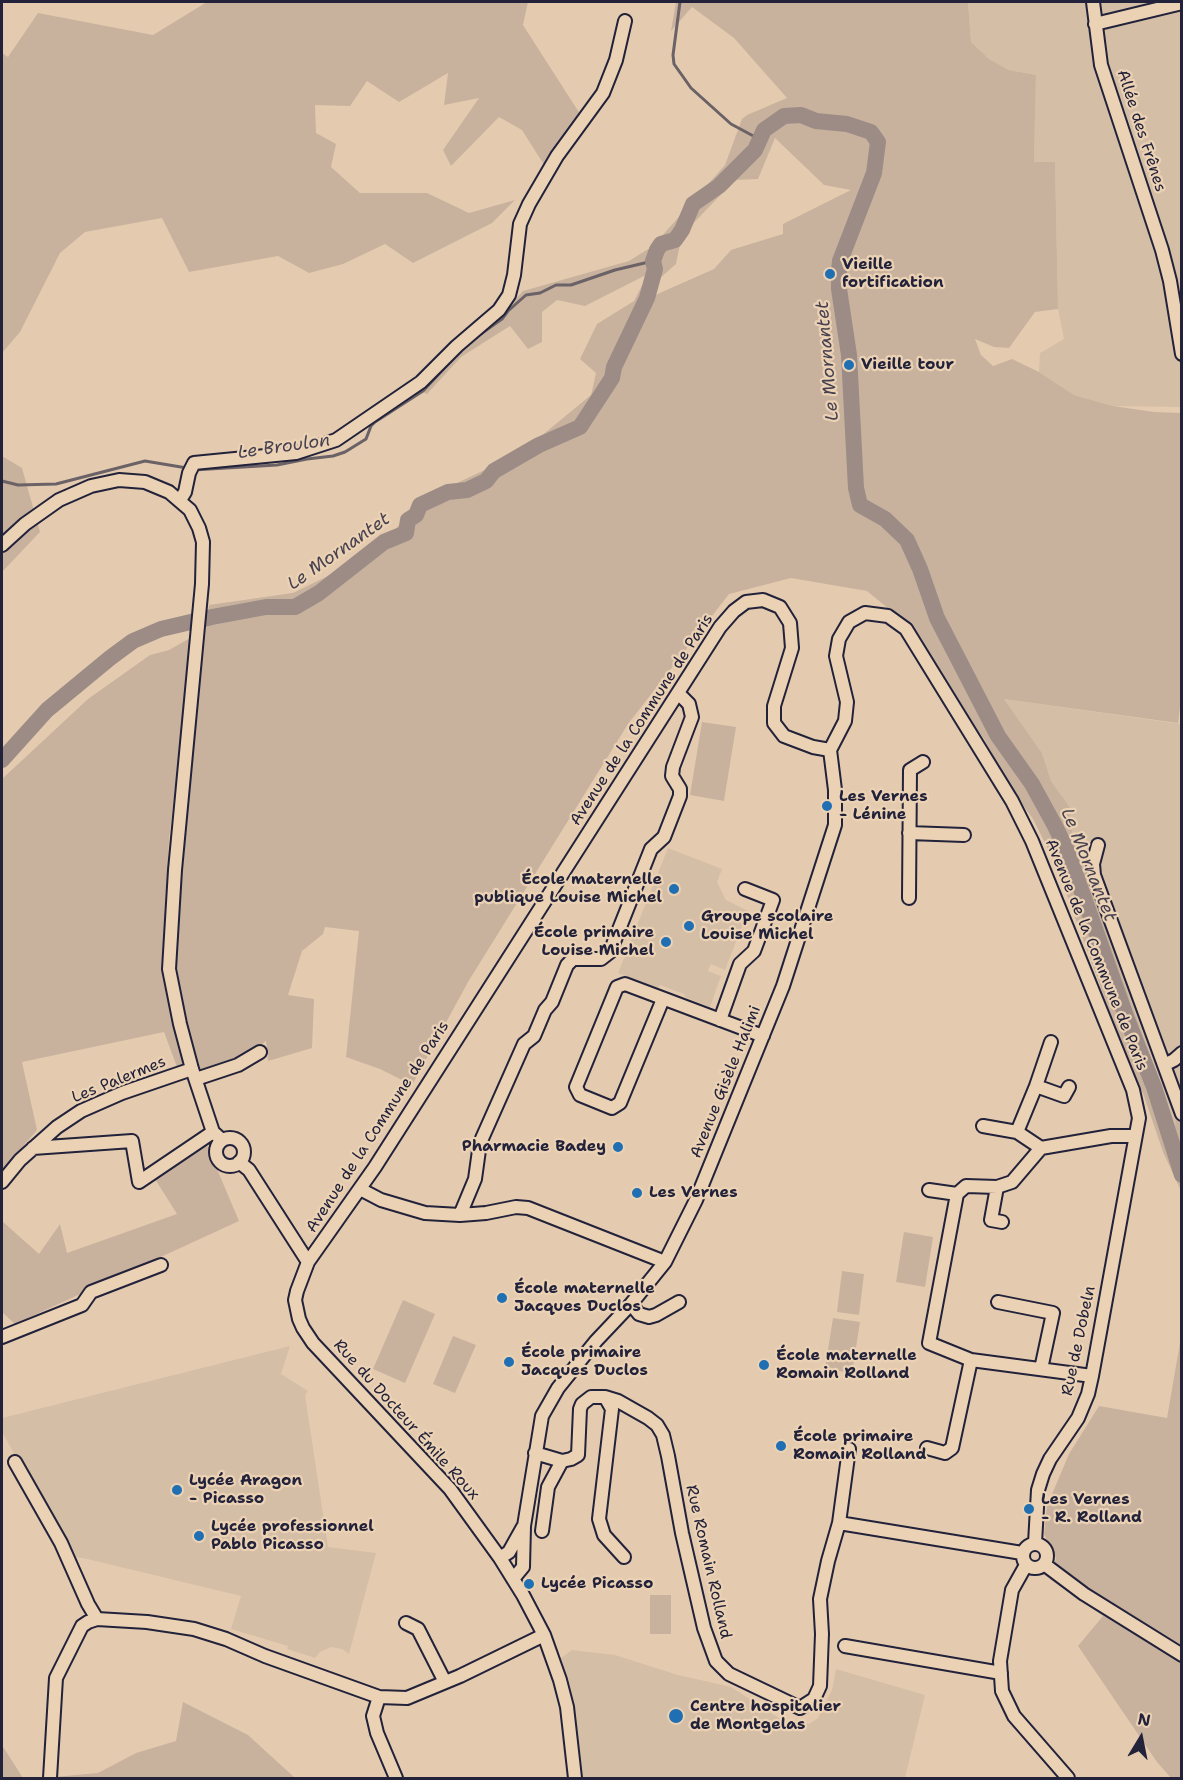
<!DOCTYPE html>
<html>
<head>
<meta charset="utf-8">
<style>
  body { margin:0 }
  #map { position:relative; width:1183px; height:1780px; overflow:hidden; background:#e4cbaf; font-family:"Shantell Sans",sans-serif }
  canvas { display:block }
  .frame { position:absolute; inset:0; border:3px solid #22223b; pointer-events:none }
  .north { position:absolute; left:1111px; top:1708px; width:60px; height:60px; -webkit-text-stroke:4px #ecd2b4; paint-order:stroke; rotate:10deg; font-size:16px; font-weight:700; line-height:24px; text-align:center; color:#22223b }
  .north::after { content:''; display:block; margin:auto; width:21px; height:27px; background:#22223b; clip-path:polygon(50% 0,100% 100%,50% 72%,0 100%) }
</style>
</head>
<body>
<div id="map">
<canvas width="1183" height="1780"></canvas>
<div class="frame"></div>
<div class="north">N</div>
</div>
<script>
const g = document.querySelector('canvas').getContext('2d');
g.lineJoin = 'round';
function fill(path, color) {
  g.fillStyle = color;
  g.fill(path, 'evenodd');
}
function toPath(rows) {
  const path = new Path2D();
  for (const r of rows) {
    if (r.length === 3) {
      path.moveTo(r[0] + r[2], r[1]);
      path.arc(r[0], r[1], r[2], 0, 2 * Math.PI);
      continue;
    }
    path.moveTo(r[0], r[1]);
    for (let i = 2; i < r.length; i += 2) path.lineTo(r[i], r[i + 1]);
  }
  return path;
}
function strokePath(path, color, width, dash) {
  g.strokeStyle = color;
  g.lineWidth = width;
  g.lineCap = dash ? 'butt' : 'round';
  g.setLineDash(dash || []);
  g.stroke(path);
}
function label(font, color, halo, rows, align = 'center') {
  g.font = font + ' "Shantell Sans",sans-serif';
  g.lineWidth = 4.5;
  g.setLineDash([]);
  g.textBaseline = 'middle';
  g.strokeStyle = halo;
  g.fillStyle = color;
  for (const [text, x, y, turn = 0] of rows) {
    g.save();
    g.translate(x, y);
    g.rotate((+turn || 0) * Math.PI / 180);
    g.textAlign = isNaN(turn) ? turn : align;
    if (halo) g.strokeText(text, 0, 0);
    g.fillText(text, 0, 0);
    g.restore();
  }
}
fill(toPath([
  [968,2,1181,2,1181,413,1180,407,1113,406,1074,395,1039,372,1040,353,1064,339,1058,309,1055,162,1034,162,1036,75,1009,70,989,59,971,42],
  [1004,699,1181,724,1182,1067,1175,1128,1073,839,1069,806,1051,781,1042,753],
  [668,848,722,869,717,882,726,900,748,911,725,970,711,964,708,971,721,976,710,1007,685,997,684,994,660,985,658,988,618,973],
  [290,1346,281,1374,308,1391,305,1395,328,1547,376,1553,349,1654,342,1649,331,1647,320,1652,315,1658,287,1649,288,1646,231,1629,241,1596,83,1558,72,1557,2,1432,2,1418],
  [572,1650,615,1655,678,1675,731,1687,785,1722,794,1724,809,1724,818,1718,832,1690,836,1669,925,1695,905,1778,583,1778,575,1710,569,1681,561,1658]
]), '#d5bea6');
fill(toPath([
  [207,2,528,2,523,25,582,117,546,168,522,130,499,117,451,166,443,150,479,98,444,105,448,73,399,102,367,81,350,106,315,105,316,133,336,144,331,167,360,193,427,193,469,213,515,200,492,223,413,263,385,244,343,264,309,273,278,256,189,272,162,218,85,232,60,253,20,332,2,353,2,53,8,57,38,13,153,35],
  [676,2,968,2,971,42,989,59,1009,70,1036,75,1034,162,1055,162,1058,309,1035,312,1009,348,994,347,975,339,981,355,993,366,1012,359,1039,372,1074,395,1113,406,1154,412,1181,413,1182,707,1180,707,1178,723,1004,699,1042,753,1051,781,1069,806,1073,839,1175,1126,1181,1067,1181,1191,1163,1152,1144,1096,1117,1032,1056,865,1033,819,1011,789,984,739,956,700,907,624,867,591,791,578,729,594,628,724,468,982,412,1085,380,1069,346,1057,359,931,325,927,323,934,302,951,288,995,314,999,312,1048,268,1061,266,1041,246,1057,199,1072,196,1062,177,1067,164,1032,22,1062,37,1130,2,1171,2,779,88,699,150,655,169,650,192,637,169,840,166,910,171,911,209,605,293,593,336,572,396,529,403,519,425,498,508,459,540,437,591,395,596,373,580,359,597,324,634,301,648,274,585,306,557,300,542,312,542,342,528,349,510,326,461,357,427,394,421,391,459,347,498,318,523,291,629,261,653,246,725,165,742,119,747,115,787,98,734,38,692,7,671,31],
  [775,138,824,185,851,190,783,224,783,234,731,250,714,269,653,296,659,279,676,264,682,235,735,180,758,179],
  [2,456,22,468,40,532,2,572],
  [702,722,736,727,724,801,690,795],
  [206,1143,239,1221,15,1324,2,1312,2,1221,39,1254,60,1224,67,1253,177,1214,155,1179],
  [904,1232,933,1237,925,1287,896,1282],
  [842,1271,864,1274,859,1315,837,1312],
  [403,1300,435,1314,405,1383,373,1369],
  [833,1318,860,1322,852,1373,825,1369],
  [453,1336,476,1345,455,1393,433,1384],
  [1181,1337,1181,1778,1171,1778,1157,1762,1078,1646,1103,1616,1050,1579,1056,1558,1044,1534,1047,1506,1069,1454,1099,1406,1167,1418],
  [650,1595,671,1595,671,1634,650,1634],
  [183,1702,248,1735,295,1778,43,1778,98,1773,136,1753,176,1741],
  [2,1745,23,1778,2,1778]
]), '#c8b29e');
strokePath(toPath([
  [680,2,673,55,674,64,691,88,731,124,759,139],
  [475,338,502,319,508,311,526,295,540,293,556,285,571,285,615,270,653,261],
  [193,470,277,465,307,459,333,456,345,452,366,439,371,426,375,422,423,391,463,348],
  [2,481,18,485,56,484,145,461,187,468]
]), '#6b6267', 3);
strokePath(toPath([
  [2,760,47,710,110,658,133,641,161,629,212,617,266,607,295,607,319,593,384,542,406,533,408,520,416,515,420,505,448,492,467,490,486,481,494,471,539,445,580,427,612,378,614,367,647,298,655,269,653,261,657,250,661,244,675,240,682,230,693,204,719,186,755,150,764,130,784,116,801,115,816,121,847,124,871,132,878,142,874,173,840,261,839,271,839,289,849,355,856,488,860,505,885,519,907,540,920,569,937,618,998,736,1032,784,1055,826,1068,853,1127,1019,1154,1087,1182,1175]
]), '#9c8c85', 16);
const minor = toPath([
  [1093,2,1101,65,1162,250,1170,281,1182,354],
  [1095,24,1182,3],
  [180,500,185,492,189,473,194,463,296,453,336,440,421,382,457,346,499,310,509,295,514,275,520,224,529,204,557,156,603,93,616,60,625,21],
  [2,545,25,524,59,500,91,486,119,480,145,482,169,492,190,510,199,528,203,542,202,584,175,870,169,969,180,1024,192,1069,213,1132,222,1140],
  [830,750,845,721,847,702,836,656,839,639,849,622,865,613,888,616,906,629,1012,801,1032,841,1133,1090,1139,1118,1092,1376,1088,1394,1078,1418,1050,1459,1043,1474,1038,1490,1035,1543],
  [909,833,964,835],
  [1098,845,1093,864,1094,875,1182,1114],
  [909,898,910,770,923,762],
  [663,999,620,1103,612,1108,580,1095,576,1087,617,987,625,984,763,1036],
  [720,1020,740,964,754,951,773,900,745,889],
  [1164,1065,1174,1060,1182,1053],
  [196,1079,238,1065,260,1052],
  [1036,1086,1064,1096,1069,1087],
  [983,1126,1017,1132,1041,1148],
  [1017,1132,1036,1086,1051,1042],
  [230,1152,14],
  [33,1148,132,1141,139,1182,213,1132],
  [239,1162,249,1170,308,1262],
  [2,1182,20,1160,57,1127,81,1111,122,1093,192,1069],
  [997,1187,991,1220,1002,1222],
  [360,1189,381,1200,425,1213,460,1215,486,1213,516,1207,528,1208,665,1262],
  [929,1190,957,1194],
  [460,1215,475,1179,480,1143,524,1044,534,1036,545,1010,552,1002,567,965,573,959,601,959,610,952,651,849,664,837,680,796,680,789,672,776,673,767,692,717,689,704,678,693],
  [998,1302,1053,1313,1041,1369],
  [631,1304,639,1314,649,1317,656,1315,679,1302],
  [2,1337,82,1305,91,1292,161,1265],
  [971,1360,1092,1376],
  [605,1397,612,1409,599,1519,604,1535,624,1557],
  [927,1448,945,1453,952,1448,971,1360,929,1343,957,1194,966,1186,997,1187,1012,1182,1041,1148,1111,1136,1135,1136],
  [535,1453,562,1461,571,1459,578,1455,580,1409,582,1404,591,1397,605,1397,618,1401,648,1418,657,1425,663,1435,668,1456,682,1533,704,1628,716,1661,729,1674,800,1708,814,1699,820,1686,822,1634,820,1599,828,1561,839,1523,1022,1553],
  [15,1462,61,1543,88,1604,97,1619],
  [839,1523,849,1449],
  [542,1531,548,1487,562,1461],
  [1035,1556,12],
  [500,1558,509,1552,523,1527],
  [1044,1564,1084,1594,1182,1655],
  [1026,1565,1012,1590,1000,1661,1002,1691,1014,1716,1068,1778],
  [513,1579,523,1567,524,1526,542,1416,558,1388,596,1341,631,1304,665,1262,696,1200,783,986,835,825,835,790,830,750],
  [406,1623,418,1629,445,1682],
  [845,1646,1001,1673],
  [379,1697,373,1716,377,1733,396,1778],
  [50,1778,56,1678,82,1626,88,1622,97,1619,147,1622,194,1629,226,1639,265,1656,379,1697,407,1698,460,1676,544,1635],
  [575,1778,567,1707,560,1680,544,1635,523,1595,500,1558,450,1489,313,1343,303,1328,299,1319,295,1300,297,1291,308,1262,375,1167,720,627,734,611,746,602,763,600,780,607,790,623,792,648,774,706,774,723,784,736,813,747,830,750]
]);
strokePath(minor, '#22223b', 16);
strokePath(minor, '#ecd2b4', 12);
for (const [x, y, r, color] of [
  [830,274,6,"#1f6fb2"],
  [849,365,6,"#1f6fb2"],
  [827,806,6,"#1f6fb2"],
  [674,889,6,"#1f6fb2"],
  [689,926,6,"#1f6fb2"],
  [666,942,6,"#1f6fb2"],
  [618,1147,6,"#1f6fb2"],
  [637,1193,6,"#1f6fb2"],
  [502,1298,6,"#1f6fb2"],
  [509,1362,6,"#1f6fb2"],
  [764,1365,6,"#1f6fb2"],
  [781,1446,6,"#1f6fb2"],
  [177,1490,6,"#1f6fb2"],
  [1029,1509,6,"#1f6fb2"],
  [199,1536,6,"#1f6fb2"],
  [529,1584,6,"#1f6fb2"],
  [676,1716,8,"#1f6fb2"]
]) {
  const dot = new Path2D();
  dot.arc(x, y, r, 0, 2 * Math.PI);
  g.fillStyle = color;
  g.fill(dot);
  strokePath(dot, '#ecd2b4', 2);
}
label('16px', '#22223b', '#ecd2b4', [
  ["Allée des Frênes",1141,131,72],
  ["Avenue de la Commune de Paris",642,720,-57],
  ["Avenue de la Commune de Paris",1096,955,68],
  ["Les Palermes",119,1080,-22],
  ["Avenue Gisèle Halimi",726,1082,-68],
  ["Avenue de la Commune de Paris",378,1127,-57],
  ["Rue de Dobeln",1079,1341,-78],
  ["Rue du Docteur Émile Roux",406,1420,48],
  ["Rue Romain Rolland",708,1562,77]
]);
label('bold 16px', '#22223b', '#ecd2b4', [
  ["Vieille",842,265],
  ["fortification",842,283],
  ["Vieille tour",861,365],
  ["Les Vernes",839,797],
  ["- Lénine",839,815],
  ["École maternelle",662,880,"right"],
  ["publique Louise Michel",662,898,"right"],
  ["Groupe scolaire",701,917],
  ["Louise Michel",701,935],
  ["École primaire",654,933,"right"],
  ["Louise Michel",654,951,"right"],
  ["Pharmacie Badey",606,1147,"right"],
  ["Les Vernes",649,1193],
  ["École maternelle",514,1289],
  ["Jacques Duclos",514,1307],
  ["École primaire",521,1353],
  ["Jacques Duclos",521,1371],
  ["École maternelle",776,1356],
  ["Romain Rolland",776,1374],
  ["École primaire",793,1437],
  ["Romain Rolland",793,1455],
  ["Lycée Aragon",189,1481],
  ["- Picasso",189,1499],
  ["Les Vernes",1041,1500],
  ["- R. Rolland",1041,1518],
  ["Lycée professionnel",211,1527],
  ["Pablo Picasso",211,1545],
  ["Lycée Picasso",541,1584],
  ["Centre hospitalier",690,1707],
  ["de Montgelas",690,1725]
], 'left');
label('italic 18px', '#474251', '#ecd2b4', [
  ["Le Mornantet",828,361,-95],
  ["Le Broulon",284,447,-8],
  ["Le Mornantet",339,552,-35],
  ["Le Mornantet",1088,865,68]
]);
</script>
</body>
</html>
